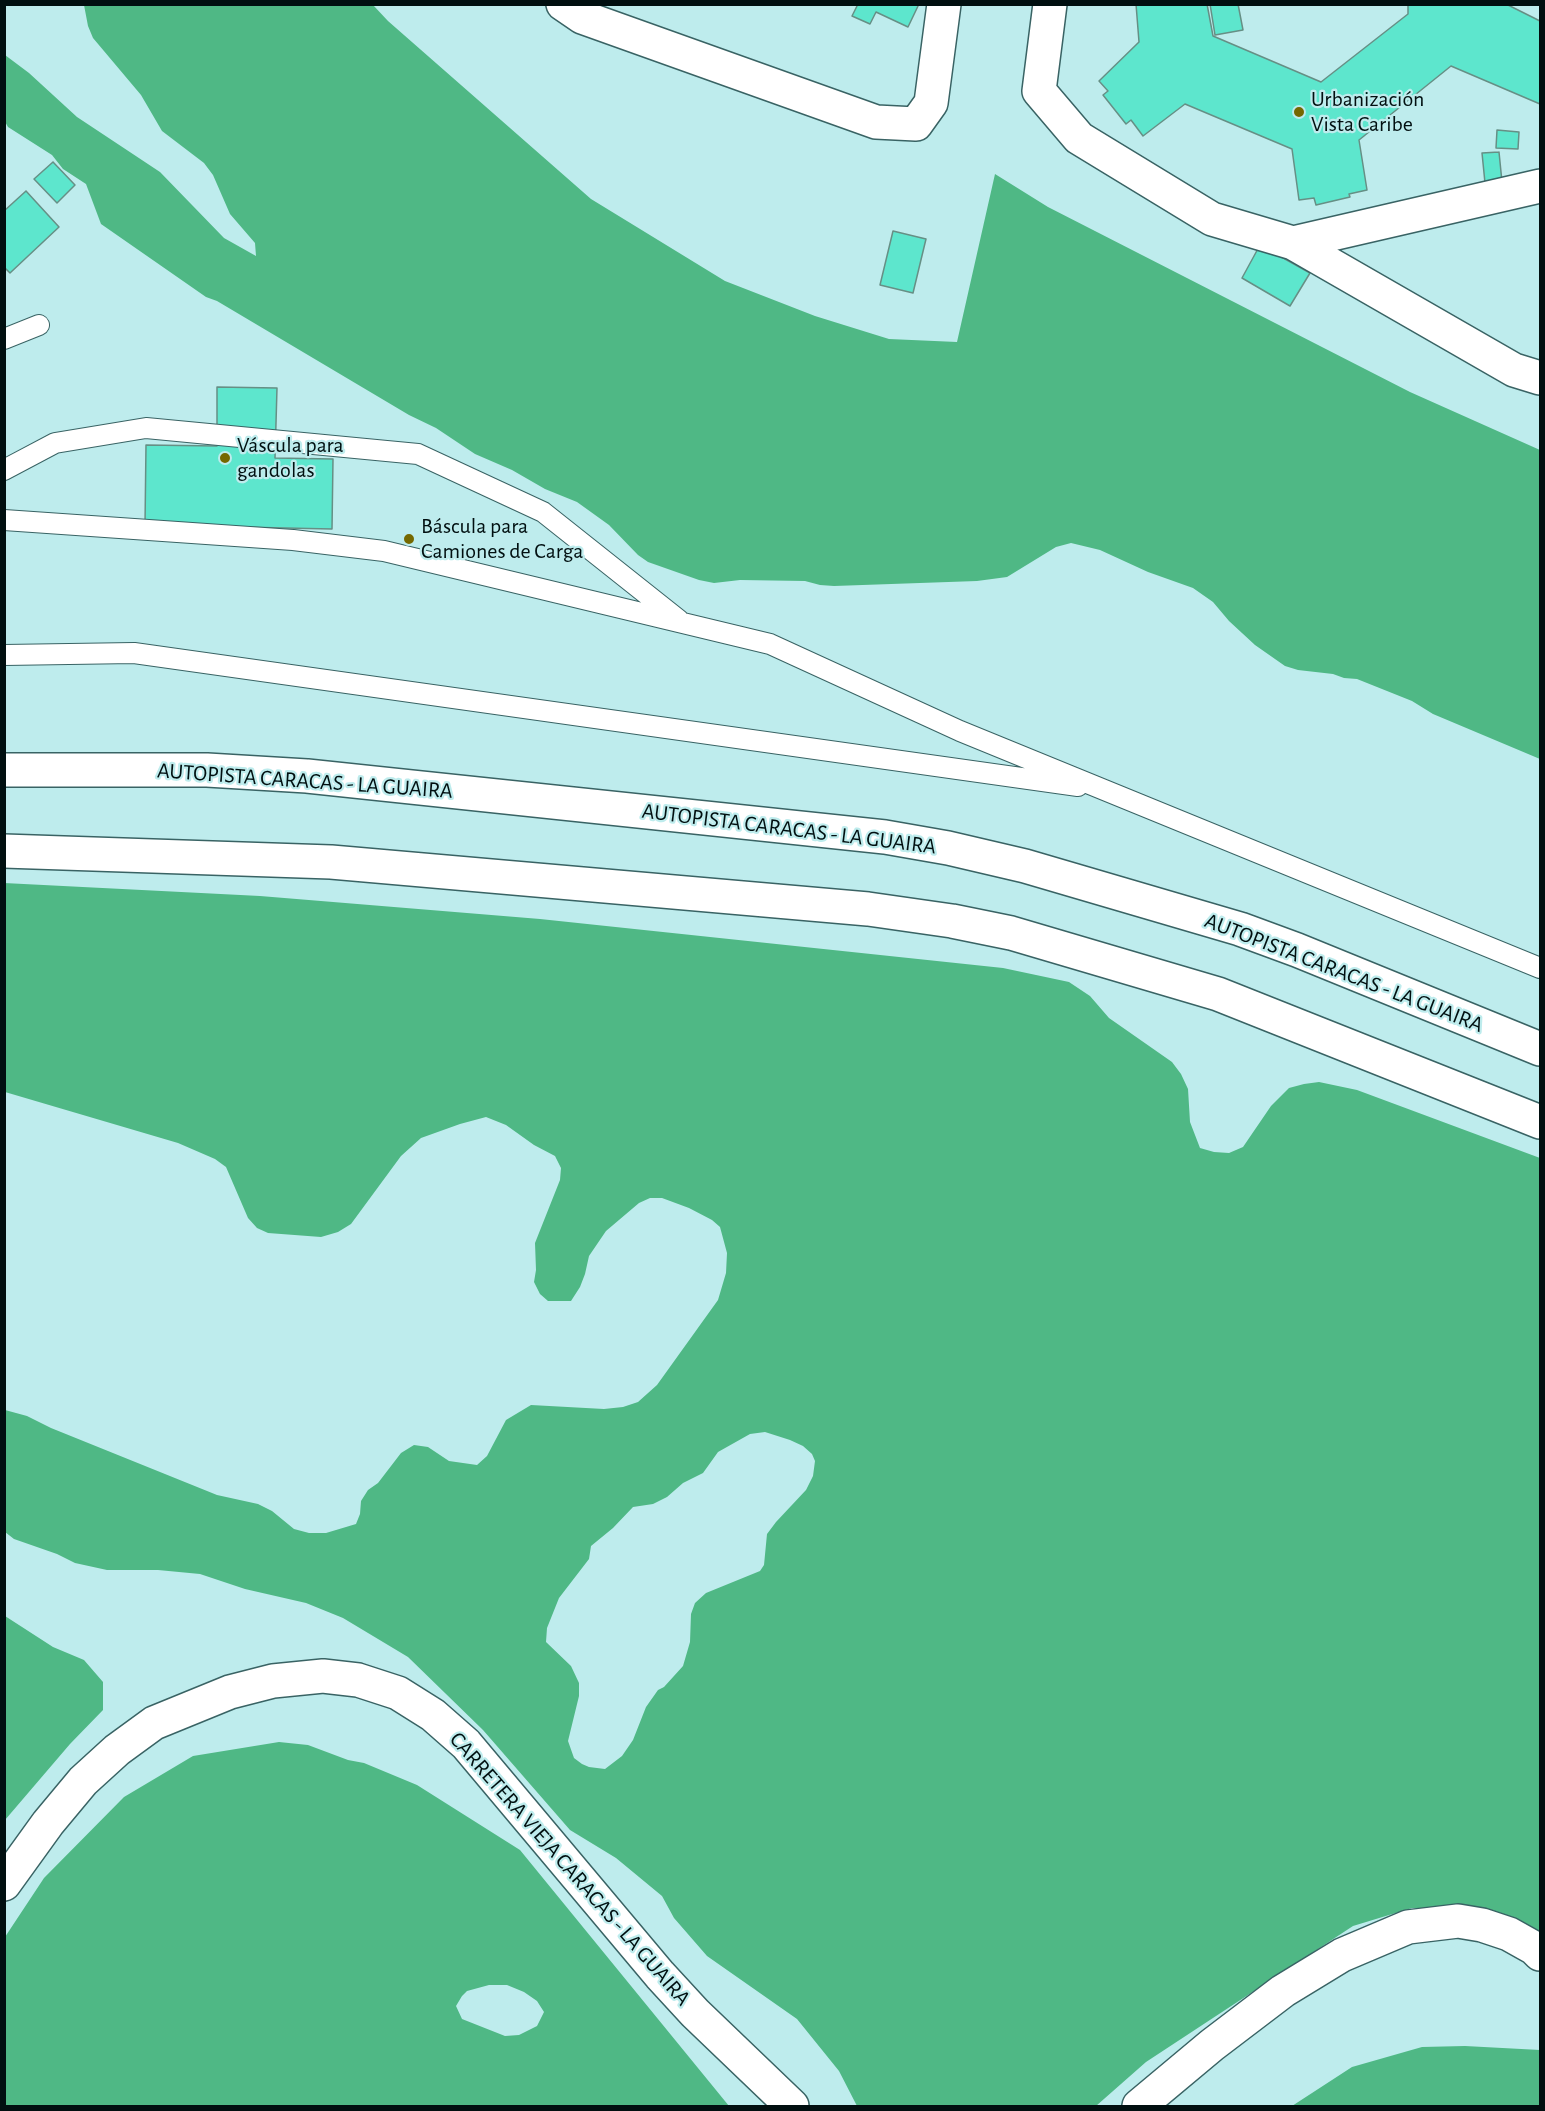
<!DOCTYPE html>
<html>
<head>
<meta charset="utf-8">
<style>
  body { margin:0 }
  #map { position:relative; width:1545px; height:2111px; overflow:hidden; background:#beeced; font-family:"Alegreya Sans",sans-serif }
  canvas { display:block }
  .frame { position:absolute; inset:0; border:6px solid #010f10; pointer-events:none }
</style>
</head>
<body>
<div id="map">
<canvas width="1545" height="2111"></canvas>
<div class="frame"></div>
</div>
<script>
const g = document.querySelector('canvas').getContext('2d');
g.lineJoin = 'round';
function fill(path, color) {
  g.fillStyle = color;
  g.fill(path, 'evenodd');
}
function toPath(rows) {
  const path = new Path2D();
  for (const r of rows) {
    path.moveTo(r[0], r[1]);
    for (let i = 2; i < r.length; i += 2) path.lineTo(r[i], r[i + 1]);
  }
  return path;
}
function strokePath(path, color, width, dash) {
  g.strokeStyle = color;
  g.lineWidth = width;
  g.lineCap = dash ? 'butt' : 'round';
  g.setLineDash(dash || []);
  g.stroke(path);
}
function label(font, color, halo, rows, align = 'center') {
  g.font = font + ' "Alegreya Sans",sans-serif';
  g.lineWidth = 4.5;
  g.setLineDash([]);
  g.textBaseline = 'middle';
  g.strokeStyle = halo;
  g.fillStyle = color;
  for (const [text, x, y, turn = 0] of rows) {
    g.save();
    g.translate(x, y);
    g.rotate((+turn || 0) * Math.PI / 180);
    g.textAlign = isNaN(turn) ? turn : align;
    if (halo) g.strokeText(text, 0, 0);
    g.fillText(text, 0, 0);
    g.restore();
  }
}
fill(toPath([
  [84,5,373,5,388,21,591,199,725,281,815,316,889,339,957,342,995,174,1048,207,1410,392,1540,450,1540,759,1433,714,1412,701,1357,679,1344,678,1333,674,1298,670,1285,666,1255,645,1229,621,1213,602,1193,588,1148,572,1100,550,1071,543,1056,547,1007,577,977,581,834,586,820,585,805,581,740,580,714,583,699,580,648,562,638,555,609,525,577,502,545,489,512,470,475,454,436,428,409,415,217,301,206,297,101,224,86,184,63,169,52,155,8,127,4,120,5,55,29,73,77,117,160,172,224,238,256,256,255,243,230,214,213,175,204,163,162,131,141,95,93,38,88,26],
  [4,883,260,896,540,919,1003,968,1069,982,1090,996,1109,1018,1172,1062,1181,1074,1188,1089,1190,1122,1200,1148,1214,1152,1229,1153,1243,1147,1271,1106,1289,1088,1304,1084,1319,1082,1357,1090,1540,1158,1540,1946,1477,1910,1412,1908,1353,1926,1146,2062,1096,2106,857,2106,839,2071,797,2019,707,1956,674,1918,662,1896,616,1858,570,1830,483,1730,408,1657,343,1618,306,1603,245,1589,200,1574,158,1570,107,1570,75,1563,57,1554,14,1539,5,1532,5,1410,27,1416,51,1428,217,1495,258,1504,272,1511,294,1529,309,1533,326,1533,356,1524,360,1514,361,1501,368,1490,378,1483,401,1453,414,1445,428,1447,449,1461,477,1465,487,1456,506,1420,531,1405,604,1409,623,1407,638,1402,657,1385,718,1300,726,1273,727,1253,720,1227,712,1220,689,1208,662,1198,650,1198,639,1203,606,1231,589,1256,585,1274,580,1287,571,1301,548,1301,540,1294,534,1282,536,1270,535,1243,560,1180,561,1168,555,1156,534,1145,506,1125,486,1117,460,1124,421,1138,401,1156,351,1224,338,1232,321,1237,268,1233,257,1228,248,1218,226,1167,215,1159,178,1143,5,1092],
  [765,1432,790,1440,803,1446,812,1454,815,1461,813,1476,806,1490,776,1522,767,1534,764,1565,760,1571,706,1593,695,1603,691,1614,690,1642,683,1666,664,1687,658,1690,646,1707,633,1740,622,1756,605,1769,589,1767,582,1764,574,1758,568,1741,579,1696,579,1683,571,1666,546,1642,547,1628,559,1598,589,1559,591,1546,613,1528,633,1507,653,1504,667,1497,683,1483,703,1473,718,1452,750,1434],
  [5,1616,53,1647,84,1660,103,1682,103,1710,70,1744,5,1820],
  [279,1742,308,1745,348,1760,364,1763,417,1785,520,1850,729,2106,5,2106,5,1937,44,1878,124,1797,193,1756],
  [489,1985,507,1985,524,1992,537,2001,544,2012,537,2026,519,2035,505,2036,462,2019,456,2006,462,1996,467,1991],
  [1465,2046,1540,2050,1540,2106,1292,2106,1352,2067,1422,2047]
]), '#4fb885');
const building = toPath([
  [858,4,919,4,908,27,876,12,870,24,852,16,858,4],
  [1136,4,1207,4,1213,36,1321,82,1408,14,1408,4,1506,4,1540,21,1540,104,1451,66,1359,140,1367,190,1349,194,1350,197,1316,205,1314,198,1299,200,1292,149,1185,104,1143,136,1131,120,1126,124,1103,95,1108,91,1099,81,1139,42,1136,4],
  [1210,4,1238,4,1243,30,1215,35,1210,4],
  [1497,130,1519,132,1518,149,1496,148,1497,130],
  [1499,152,1502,182,1485,183,1482,153,1499,152],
  [53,162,75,185,57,203,34,179,53,162],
  [26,191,59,227,10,273,4,267,4,211,26,191],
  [893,231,926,239,913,293,880,285,893,231],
  [1260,245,1310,273,1290,306,1242,278,1260,245],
  [217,387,277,388,275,458,333,459,332,529,145,525,146,445,217,446,217,387]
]);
fill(building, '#5de6cd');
strokePath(building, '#668f85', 1.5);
const service = toPath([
  [4,339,39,325],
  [4,470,55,443,146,428,418,454,543,512,679,620],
  [4,520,293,540,384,551,770,644,960,731,1540,968],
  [4,655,134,653,1078,786]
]);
const minor = toPath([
  [563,4,582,17,876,122,916,124,931,103,944,4],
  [1050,4,1039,91,1079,138,1212,219,1293,243,1540,186],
  [1293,243,1514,370,1540,378]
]);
const secondary = toPath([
  [4,1884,48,1823,83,1781,117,1750,154,1723,230,1692,273,1681,323,1676,358,1680,398,1693,433,1715,466,1744,660,1975,695,2013,792,2106],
  [1139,2106,1212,2045,1283,1991,1342,1955,1408,1927,1458,1921,1482,1925,1509,1934,1534,1948,1540,1954]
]);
const trunk = toPath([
  [4,770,207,770,307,776,885,837,948,848,1025,866,1240,929,1297,950,1540,1049],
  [4,851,331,862,868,909,952,921,1011,933,1218,994,1540,1122]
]);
strokePath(service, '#396364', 22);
strokePath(minor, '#396364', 36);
strokePath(secondary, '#396364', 36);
strokePath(trunk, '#396364', 36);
strokePath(service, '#fff', 20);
strokePath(minor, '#fff', 33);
strokePath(secondary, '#fff', 33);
strokePath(trunk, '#fff', 33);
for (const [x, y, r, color] of [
  [1299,112,6,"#756800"],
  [225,458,6,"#756800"],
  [409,539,6,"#756800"]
]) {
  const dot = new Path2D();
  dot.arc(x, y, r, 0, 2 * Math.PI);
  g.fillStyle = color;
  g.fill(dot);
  strokePath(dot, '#beeced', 2);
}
label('22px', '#010f10', '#beeced', [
  ["Urbanización",1311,99],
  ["Vista Caribe",1311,124],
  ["Váscula para",237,445],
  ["gandolas",237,470],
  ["Báscula para",421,526],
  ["Camiones de Carga",421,551]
], 'left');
label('22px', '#010f10', '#beeced', [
  ["AUTOPISTA CARACAS - LA GUAIRA",305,781,4],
  ["AUTOPISTA CARACAS - LA GUAIRA",789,829,7],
  ["AUTOPISTA CARACAS - LA GUAIRA",1344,973,21],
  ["CARRETERA VIEJA CARACAS - LA GUAIRA",570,1869,49]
]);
</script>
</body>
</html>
